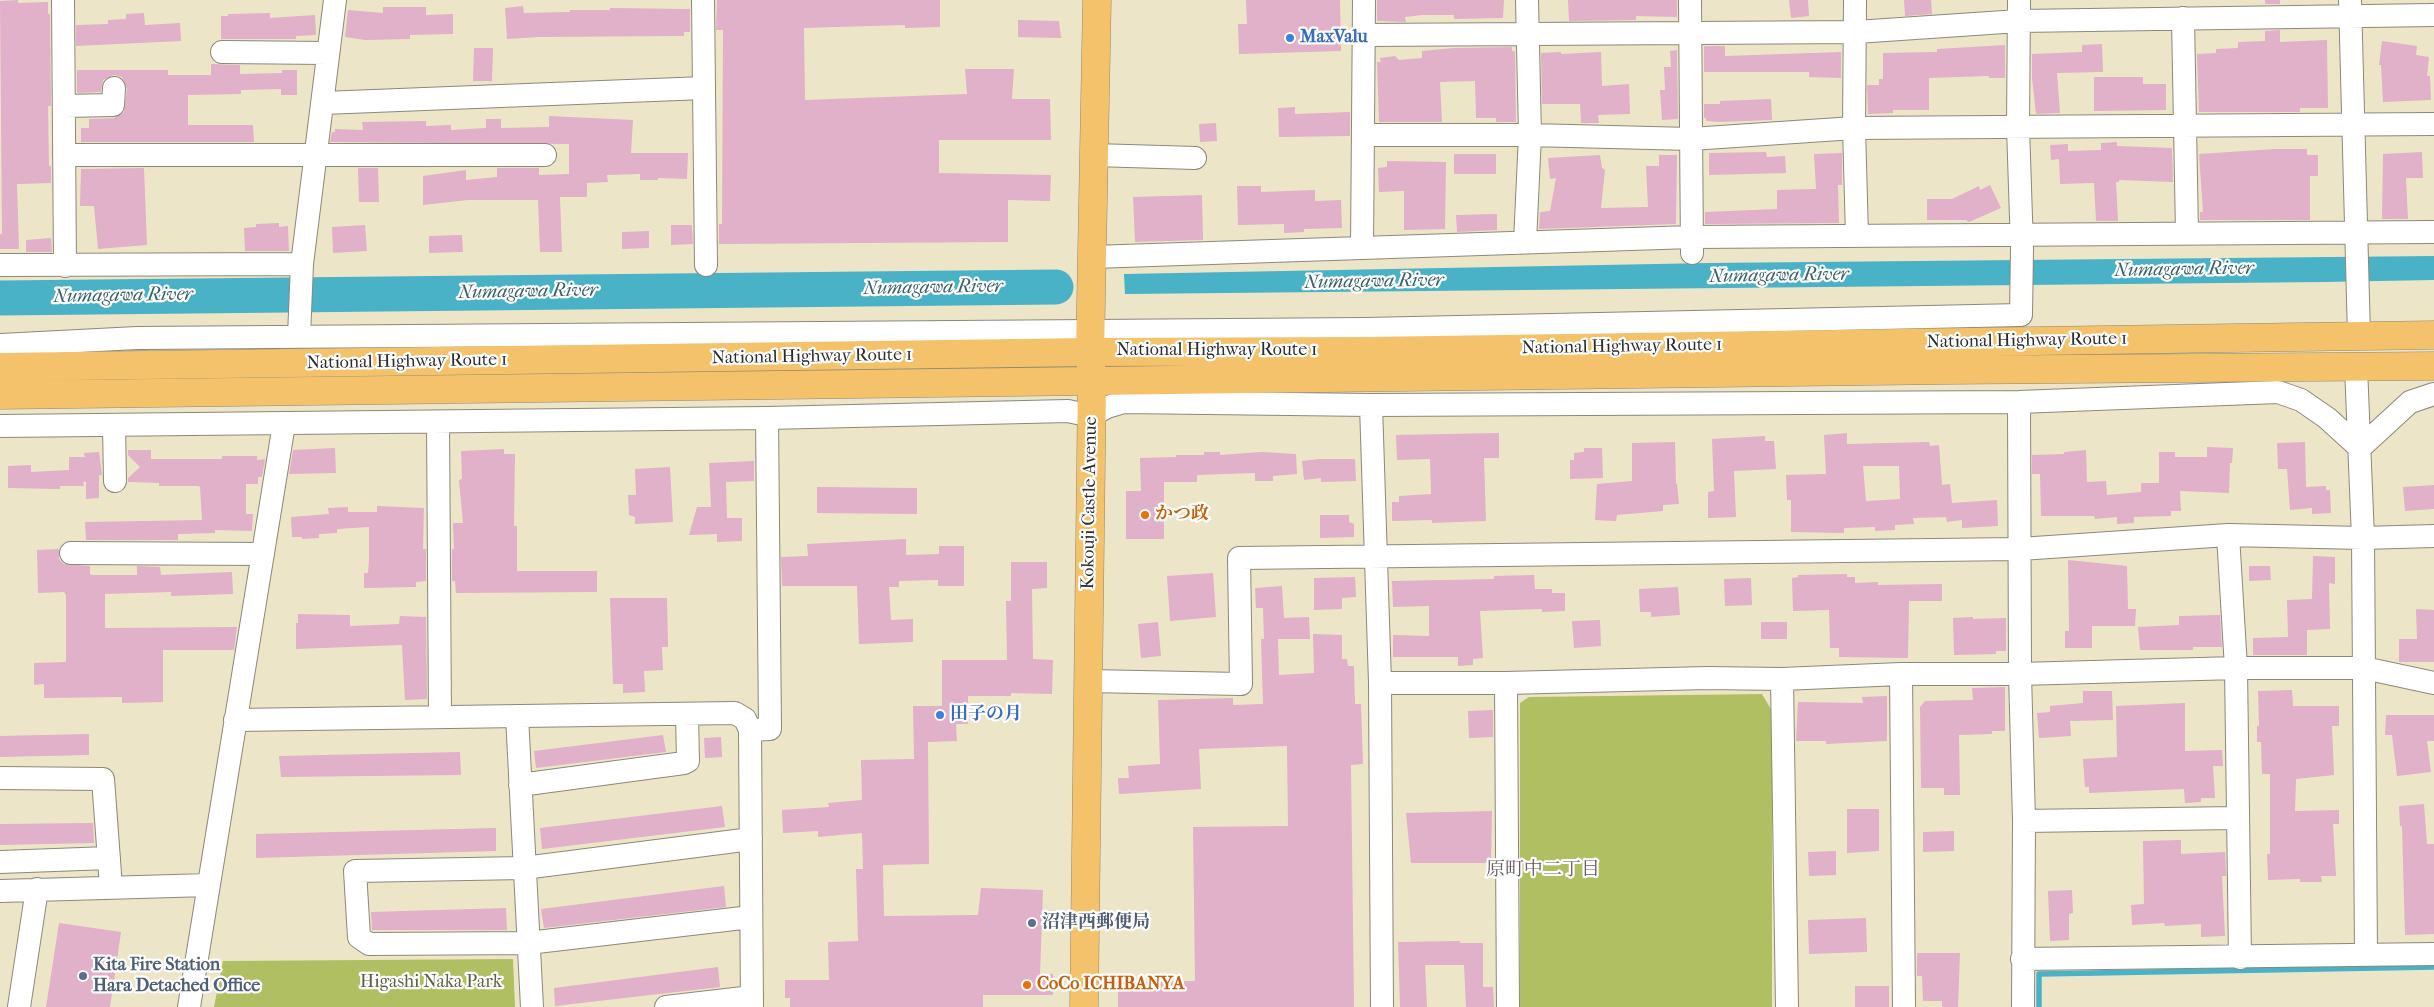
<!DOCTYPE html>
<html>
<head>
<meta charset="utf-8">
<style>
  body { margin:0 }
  canvas { display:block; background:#ede5c8 }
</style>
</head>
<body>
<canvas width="2434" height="1007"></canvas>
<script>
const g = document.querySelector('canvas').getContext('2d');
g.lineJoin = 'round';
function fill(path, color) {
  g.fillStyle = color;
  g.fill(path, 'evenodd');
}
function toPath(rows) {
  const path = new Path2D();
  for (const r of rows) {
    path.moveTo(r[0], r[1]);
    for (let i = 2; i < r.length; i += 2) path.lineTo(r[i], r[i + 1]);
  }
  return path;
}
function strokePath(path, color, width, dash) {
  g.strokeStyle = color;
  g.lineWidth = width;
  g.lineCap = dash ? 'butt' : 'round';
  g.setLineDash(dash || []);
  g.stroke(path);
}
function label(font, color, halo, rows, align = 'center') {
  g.font = font + ' "IM FELL French Canon","Noto Serif JP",serif';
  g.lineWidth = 4.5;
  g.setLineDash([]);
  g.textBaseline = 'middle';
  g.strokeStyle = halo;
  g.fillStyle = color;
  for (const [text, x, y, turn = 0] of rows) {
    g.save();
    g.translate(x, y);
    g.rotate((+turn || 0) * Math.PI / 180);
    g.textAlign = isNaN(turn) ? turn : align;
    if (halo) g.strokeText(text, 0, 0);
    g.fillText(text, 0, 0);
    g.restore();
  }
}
fill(toPath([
  [1762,694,1772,711,1772,1007,1520,1007,1520,703,1529,697],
  [513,959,515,1007,214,1007,223,961]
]), '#b0bf62');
fill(toPath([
  [2434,256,2434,280,2324,282,1125,294,1124,274,1709,263]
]), '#49b2c7');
strokePath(toPath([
  [2039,1007,2039,974,2434,967]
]), '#49b2c7', 5.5);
strokePath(toPath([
  [0,298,1056,287]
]), '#49b2c7', 35);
fill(toPath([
  [18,0,18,3,48,2,48,14,50,14,51,106,48,106,49,166,51,166,51,183,17,184,19,249,0,249,0,234,2,234,0,1],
  [717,0,940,0,940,27,905,28,905,25,804,28,805,100,967,94,965,69,1014,69,1012,99,1050,99,1051,140,939,140,939,173,1051,175,1050,201,1008,200,1008,242,719,244,719,224,722,224,723,30,716,30],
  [1246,0,1340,0,1341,51,1239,54,1238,24,1247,24],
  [1377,0,1504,0,1503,18,1454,19,1454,15,1422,15,1405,17,1406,22,1377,21],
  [1568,0,1677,0,1677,17,1636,16,1636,20,1569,21],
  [1789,0,1808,0,1809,16,1791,18],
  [1904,0,1931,0,1932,14,1905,16],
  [2265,0,2280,0,2280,4,2265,4],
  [523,6,524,13,570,12,570,10,610,10,610,8,690,9,690,32,684,32,684,36,540,37,507,39,505,8],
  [383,7,426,7,426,15,453,14,453,34,410,35,410,39,365,40,345,37,348,10,383,13],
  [144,13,145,25,180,23,181,41,76,46,76,25,108,24,108,20,126,19,126,14],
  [270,13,270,18,315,15,316,35,296,36,296,39,221,39,221,16,228,16,228,14],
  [1018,20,1059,21,1061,38,1018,37],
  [2280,30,2280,42,2327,40,2328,108,2300,108,2300,112,2199,112,2197,54,2216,53,2216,49,2238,48,2238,42,2265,41,2265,31],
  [2382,41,2417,46,2416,55,2429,57,2427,76,2430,76,2431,100,2383,102,2381,65,2379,65],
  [2102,44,2103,72,2057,73,2060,113,2036,114,2032,78,2032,54,2082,52,2082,45],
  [2005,45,2005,78,1989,78,1989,76,1929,78,1929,110,1893,110,1893,113,1868,114,1867,85,1879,85,1879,79,1883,79,1883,53,1937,52,1937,49],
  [1704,46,1725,46,1725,56,1841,52,1841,78,1809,77,1809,72,1704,72],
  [1512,47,1512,51,1515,51,1516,122,1496,122,1496,118,1476,118,1475,81,1440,82,1442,122,1379,122,1377,62,1381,62,1380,58,1395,56,1399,60,1422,58,1422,51,1454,48],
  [474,48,493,48,492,81,473,81],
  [1677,50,1678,119,1662,120,1660,90,1665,90,1664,67,1671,67,1670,51],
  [1561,52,1561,54,1601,52,1602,86,1629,84,1630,114,1598,115,1599,123,1581,123,1580,104,1542,104,1541,53],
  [211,64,240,65,240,74,282,73,282,70,297,70,297,95,281,95,281,89,241,90,241,94,188,95,188,125,253,125,254,142,81,142,81,128,89,128,89,119,114,118,124,112,127,89,122,77,114,75,103,80,101,92,77,93,77,70,168,70,168,75,211,75],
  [2094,77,2143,77,2143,84,2166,84,2166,110,2094,111],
  [1771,99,1772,120,1721,122,1706,121,1706,118,1704,118,1704,104,1720,104,1720,101],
  [1295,107,1295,114,1350,112,1350,136,1279,137,1278,108],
  [549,116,633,120,631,153,688,153,687,179,658,178,658,180,640,180,640,174,607,175,608,182,587,183,587,197,560,197,562,252,540,252,538,200,468,200,423,205,423,176,466,170,466,180,497,177,497,168,539,168,539,175,569,174,569,144,330,142,332,132,335,132,335,129,363,130,362,122,426,121,426,126,451,125,451,130,486,128,486,119,501,119,501,128,549,127],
  [1216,123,1217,141,1200,142,1199,124],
  [2117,142,2117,146,2172,148,2173,182,2119,180,2119,182,2116,182,2118,221,2096,221,2094,183,2060,184,2059,159,2051,160,2050,145,2068,144,2068,151,2101,150,2101,143],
  [2275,149,2307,149,2307,155,2318,155,2318,176,2310,176,2310,220,2200,220,2200,212,2203,212,2199,154],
  [1766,152,1767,157,1785,156,1786,173,1709,175,1709,153],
  [2422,152,2423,178,2406,178,2408,219,2382,219,2383,154],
  [1842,153,1842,185,1838,185,1839,223,1705,224,1705,212,1777,209,1777,190,1816,189,1814,154],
  [1454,154,1496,154,1496,174,1454,174],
  [1600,155,1602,168,1605,170,1601,208,1648,207,1646,166,1659,166,1659,155,1677,155,1676,224,1539,229,1540,212,1550,211,1556,178,1550,179,1548,158],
  [1387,161,1446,162,1445,229,1404,230,1404,191,1379,192,1378,168,1387,167],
  [144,168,147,245,98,249,94,206,80,206,81,169],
  [358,168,378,168,379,202,359,202],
  [1990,185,2001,208,1969,222,1966,220,1927,220,1927,199,1952,199,1979,186,1980,190],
  [1237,186,1261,186,1261,192,1315,190,1315,201,1341,200,1342,228,1304,229,1304,232,1284,233,1284,224,1238,225],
  [1202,195,1203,240,1135,242,1133,197],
  [1497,214,1497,230,1457,232,1456,215],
  [279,223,279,227,288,226,289,251,245,251,244,228,256,227,256,224],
  [365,225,367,251,333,253,332,227],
  [671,225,692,225,693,244,671,245],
  [649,231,649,248,622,249,622,232],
  [462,235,463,252,429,253,429,236],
  [51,238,52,252,26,252,26,240],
  [1499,433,1499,458,1484,458,1486,521,1432,523,1432,520,1392,521,1392,502,1399,502,1399,496,1431,494,1430,459,1397,460,1396,435],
  [1847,433,1847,444,1929,442,1930,446,1939,445,1942,485,1950,484,1952,503,1997,500,1998,526,1962,528,1962,520,1947,522,1946,517,1913,518,1914,524,1895,525,1895,530,1875,531,1875,527,1844,528,1844,533,1791,532,1791,500,1787,500,1786,475,1826,474,1824,435],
  [1863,466,1899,466,1900,499,1866,501],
  [1765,436,1765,441,1774,441,1776,469,1734,471,1736,517,1708,518,1708,492,1714,491,1712,439],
  [1675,442,1676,484,1677,484,1679,504,1663,505,1663,511,1617,515,1616,521,1595,520,1597,484,1632,481,1632,443],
  [2305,442,2306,487,2326,486,2326,490,2330,490,2331,513,2312,514,2312,508,2290,510,2287,469,2278,469,2277,443],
  [2207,447,2233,448,2232,463,2230,463,2229,493,2180,491,2181,511,2171,511,2171,516,2134,517,2134,523,2117,524,2117,517,2095,519,2094,516,2041,516,2040,474,2032,474,2032,455,2064,454,2064,452,2086,450,2087,482,2106,481,2107,495,2141,492,2141,483,2159,483,2159,452,2175,452,2175,457,2207,457],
  [335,448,336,473,289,474,293,450],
  [1584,448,1602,448,1603,478,1570,479,1570,460,1574,460,1574,453,1584,452],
  [504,449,504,454,515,454,514,526,517,526,517,571,597,571,597,592,456,593,455,581,452,581,452,549,454,549,453,523,463,523,459,480,462,479,461,451],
  [128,450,151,450,151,459,222,459,222,456,257,456,257,460,265,459,262,477,258,477,258,484,246,484,246,514,253,514,252,531,215,530,215,533,178,534,178,540,86,540,85,522,202,520,200,487,198,486,159,486,159,483,128,482,128,478,140,467,128,455],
  [99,452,102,475,99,475,99,498,86,499,86,482,83,482,84,486,60,486,60,489,8,488,8,466,31,465,31,472,69,470,69,457,85,457,84,453],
  [1204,452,1220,452,1220,455,1261,452,1296,454,1297,474,1273,476,1273,481,1255,481,1255,473,1197,475,1197,482,1164,482,1164,539,1126,539,1126,491,1141,491,1140,458,1176,457,1176,455,1204,455],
  [1319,459,1355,459,1356,481,1321,482,1321,478,1304,480,1302,461],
  [754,461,754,481,726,482,727,518,742,518,742,541,717,542,717,534,689,535,697,507,711,507,709,463],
  [670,467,673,522,635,524,635,517,629,515,628,495,636,495,635,469],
  [2434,485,2434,509,2405,511,2403,487],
  [817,487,917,488,917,514,817,513],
  [377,506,424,508,423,549,426,549,426,581,416,582,416,587,364,588,364,573,368,573,369,560,369,527,337,529,337,533,319,534,319,538,302,539,302,537,292,537,291,517,329,514,328,508,348,507,348,512,377,512],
  [1320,515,1349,515,1349,522,1354,524,1354,537,1320,538],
  [906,539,906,555,939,554,939,546,964,546,964,586,938,586,938,580,899,581,899,587,889,587,891,620,913,619,913,642,859,644,857,586,782,586,781,557,808,556,807,544],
  [59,549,59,559,64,564,90,566,90,574,93,575,137,575,137,566,160,567,161,575,232,572,233,594,171,596,171,592,105,594,105,628,237,627,234,650,163,650,163,702,122,703,122,697,44,698,44,684,34,685,34,663,66,662,66,595,64,592,38,593,37,550],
  [2313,556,2335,557,2335,584,2329,583,2330,629,2307,630,2307,655,2253,655,2253,638,2288,637,2287,600,2312,599],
  [2068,560,2127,566,2128,609,2136,609,2135,626,2092,626,2092,648,2065,648,2065,631,2069,631],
  [1011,562,1047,562,1047,588,1032,589,1033,659,1053,660,1052,694,1011,693,1011,696,968,696,968,724,956,724,957,741,928,742,929,864,883,865,884,916,978,915,981,888,1043,890,1040,974,1053,974,1053,995,983,995,983,1007,790,1007,790,998,785,998,785,980,829,980,828,942,858,941,856,869,863,869,862,833,818,837,818,831,783,833,782,810,829,807,828,803,862,800,861,760,914,759,913,706,942,706,942,660,1007,660,1006,601,1011,601],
  [2249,566,2270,566,2271,580,2249,581],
  [1213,573,1216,617,1170,621,1167,576],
  [1847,574,1847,577,1855,577,1855,583,1878,582,1878,585,1942,584,1942,601,1909,601,1908,658,1839,657,1839,648,1830,648,1829,610,1793,611,1792,578,1798,577,1798,575],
  [1534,575,1535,589,1552,589,1552,593,1565,593,1565,611,1542,612,1542,609,1480,611,1483,658,1473,659,1473,665,1458,666,1458,657,1393,657,1393,635,1429,636,1429,606,1393,607,1392,581,1494,579,1494,576],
  [1355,577,1356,597,1342,598,1342,609,1314,610,1314,578],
  [1751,578,1752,605,1725,606,1724,579],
  [1282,586,1284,618,1309,617,1310,639,1278,639,1279,675,1314,673,1313,634,1342,635,1342,659,1347,659,1348,666,1354,666,1355,704,1361,704,1363,764,1351,765,1354,1007,1118,1007,1118,982,1195,981,1193,827,1288,826,1287,746,1199,749,1201,789,1119,794,1118,778,1129,778,1128,766,1160,764,1158,700,1233,698,1233,705,1263,704,1261,639,1264,639,1263,608,1256,608,1255,588],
  [1678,587,1680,615,1651,617,1651,612,1640,612,1639,589],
  [610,598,667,598,668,647,662,647,663,670,644,671,645,692,623,693,623,684,613,684],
  [2416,609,2434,610,2434,662,2399,662,2399,639,2417,639],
  [298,614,350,615,350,626,399,624,400,616,426,617,427,699,405,700,402,645,296,649,296,623,298,623],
  [2220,615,2222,647,2193,647,2193,650,2140,650,2138,627,2179,625,2179,616],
  [1973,617,1973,619,2006,618,2006,651,1996,651,1996,654,1954,655,1953,618],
  [1600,620,1601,646,1574,648,1572,621],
  [1158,622,1161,656,1141,658,1138,624],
  [1761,622,1787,622,1787,639,1761,639],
  [2005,687,2005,731,1992,731,1992,734,1959,735,1960,795,1944,795,1944,788,1921,788,1920,707,1925,701,1973,700,1972,688],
  [2292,690,2293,706,2339,706,2339,726,2332,726,2334,775,2296,779,2295,811,2339,810,2339,824,2333,824,2336,876,2321,876,2322,882,2300,882,2300,879,2268,880,2267,854,2270,854,2270,774,2262,774,2261,742,2257,742,2257,726,2259,726,2258,691],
  [2083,691,2112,691,2113,720,2070,721,2071,736,2039,738,2037,713,2050,712,2050,706,2083,703],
  [1887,696,1887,741,1826,744,1826,741,1796,741,1798,702,1863,703,1862,697],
  [2185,703,2185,751,2222,750,2223,766,2213,766,2215,798,2201,798,2201,802,2185,803,2184,789,2089,793,2089,787,2085,787,2083,759,2117,757,2116,706],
  [1493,710,1493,737,1469,738,1468,711],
  [2386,715,2434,715,2434,741,2427,741,2431,772,2397,776,2392,735,2385,735],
  [89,734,89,755,0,757,0,736],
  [663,735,666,752,536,768,534,751],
  [721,737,722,757,705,758,704,738],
  [460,752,461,775,281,777,279,756],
  [2424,804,2427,844,2434,844,2434,934,2405,935,2402,826,2400,826,2399,806],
  [722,806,725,827,542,849,540,828],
  [1847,809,1879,809,1879,851,1847,853],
  [1492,811,1491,863,1411,863,1406,813],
  [93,823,94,843,0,845,0,824],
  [496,828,496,851,256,858,256,834],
  [1954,831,1954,851,1923,852,1923,832],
  [2181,840,2181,854,2225,852,2226,876,2222,876,2225,936,2201,937,2201,924,2165,926,2164,923,2132,925,2131,905,2144,904,2143,841],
  [1836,851,1836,875,1809,876,1808,852],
  [724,886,726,907,544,928,541,909],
  [2072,890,2073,913,2069,914,2069,940,2050,941,2048,891],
  [506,908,507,930,372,930,371,912],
  [1866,918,1867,952,1809,954,1808,920],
  [59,923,121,932,110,1007,46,1007],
  [1460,941,1460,943,1483,943,1483,987,1493,987,1494,1007,1466,1007,1464,965,1425,965,1427,1007,1400,1007,1398,942],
  [1917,953,1960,953,1958,1007,1942,1007,1942,1001,1923,1001,1922,976,1917,976],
  [718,967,720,987,555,1006,554,988],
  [1855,986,1889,986,1889,1007,1855,1007]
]), '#e1b0c9');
strokePath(toPath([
  [138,350,139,413]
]), '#c6c0a9', 22, [22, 11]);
const minor = toPath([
  [63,0,65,266],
  [703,0,706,265],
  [1690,0,1692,253],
  [1855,0,1854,128,1857,236],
  [2350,0,2359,336],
  [2183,18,2187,233],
  [1365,35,1856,32,2019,21,2434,15],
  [222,52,328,53],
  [323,103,704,88],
  [64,106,113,105,114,88],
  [1363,135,1530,135,1691,139,1854,128,2434,124],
  [64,155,545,155],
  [1094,155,1195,158],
  [1525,242,1530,135,1527,0],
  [1362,248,1364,0],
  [1092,257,1691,237,2434,232],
  [0,265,302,264],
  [299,336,302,264,335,0],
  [0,345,137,338,1365,329,2021,315,2022,248,2018,127,2019,0],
  [2356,367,2363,538,2366,955],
  [2019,402,2020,674,2024,821,2023,1007],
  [1371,405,1380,683,1382,1007],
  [438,422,440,717],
  [114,425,115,481],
  [0,426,767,418,1068,411,1091,416,1107,407,1124,402,1371,405,2019,402,2278,392,2301,400,2327,418,2360,448],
  [2360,448,2410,402,2434,394],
  [2228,535,2236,668,2240,958],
  [71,553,263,554],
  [1901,674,1904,1007],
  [1782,679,1787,1007],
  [1088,681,1241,684,1239,558,2020,549,2228,535,2363,538,2434,536],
  [1380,683,1506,683,1707,678,1782,679,1901,674,2020,674,2236,668,2364,668,2434,683],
  [1506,683,1508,1007],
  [517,716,532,1007],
  [235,720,735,713,745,719,750,730,752,1007],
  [750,730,770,729,767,418],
  [0,778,103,779,111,887],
  [520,785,684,763,688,761,687,714],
  [2024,821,2237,818],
  [751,839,524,868,355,871,359,937,369,944,528,943,751,917],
  [0,862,109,858],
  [0,891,208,885],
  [2022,959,2434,954],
  [19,1007,37,889],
  [189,1007,284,424],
  [666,1007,752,997]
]);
const major = toPath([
  [1084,1007,1092,382,1090,352,1097,0]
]);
const highway = toPath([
  [0,367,1090,352,1368,351,2434,335],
  [0,395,1950,370,2434,366]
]);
strokePath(minor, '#8c887a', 24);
strokePath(major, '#8c887a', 29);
strokePath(highway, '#8c887a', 29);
strokePath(minor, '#fff', 22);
strokePath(major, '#f4c26a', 28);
strokePath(highway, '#f4c26a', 28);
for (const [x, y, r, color] of [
  [1290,38,5,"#3f7fe0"],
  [1145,515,5,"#e8710a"],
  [940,715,5,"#3f7fe0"],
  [1032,923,5,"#5c6f8a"],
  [83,976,5,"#5c6f8a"],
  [1027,985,5,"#e8710a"]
]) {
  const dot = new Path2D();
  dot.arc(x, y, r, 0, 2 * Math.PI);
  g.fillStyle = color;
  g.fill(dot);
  strokePath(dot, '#fff', 2);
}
label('bold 18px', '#366cbe', '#fff', [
  ["MaxValu",1300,38],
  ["田子の月",950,715]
], 'left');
label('18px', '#2b2b2b', '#fff', [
  ["National Highway Route 1",2027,341,-1],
  ["National Highway Route 1",1622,347,-1],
  ["National Highway Route 1",1217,351],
  ["National Highway Route 1",812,357,-1],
  ["National Highway Route 1",407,362,-1],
  ["Kokouji Castle Avenue",1090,503,-89]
]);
label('bold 18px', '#c56008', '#fff', [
  ["かつ政",1155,515],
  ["CoCo ICHIBANYA",1037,985]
], 'left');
label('bold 18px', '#4e5e75', '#fff', [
  ["沼津西郵便局",1042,923],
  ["Kita Fire Station",93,966],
  ["Hara Detached Office",93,987]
], 'left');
label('18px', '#5a5f3e', '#fff', [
  ["Higashi Naka Park",431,983]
]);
label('italic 19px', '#376169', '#fff', [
  ["Numagawa River",2184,270,-1],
  ["Numagawa River",1779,276,-1],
  ["Numagawa River",1374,282,-1],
  ["Numagawa River",933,288,-1],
  ["Numagawa River",528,292,-1],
  ["Numagawa River",123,296,-1]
]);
label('19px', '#6b5a62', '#fff', [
  ["原町中二丁目",1543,870]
]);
</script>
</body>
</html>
